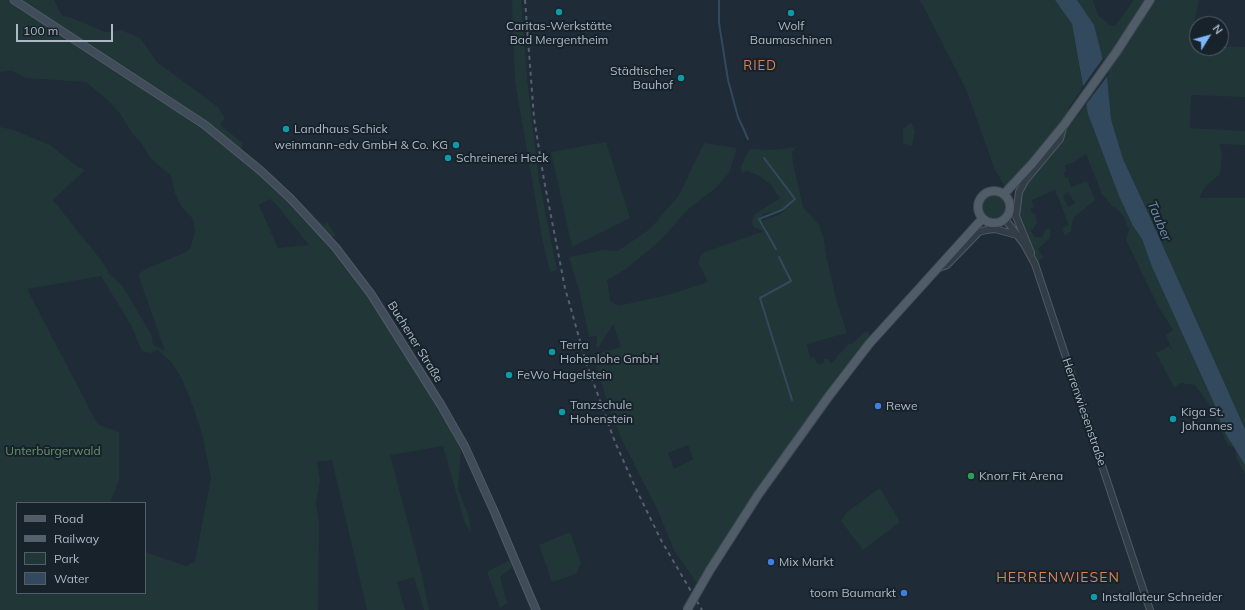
<!DOCTYPE html>
<html>
<head>
<meta charset="utf-8">
<style>
  body { margin:0 }
  #map { position:relative; width:1245px; height:610px; overflow:hidden; background:#1f2b36; font-family:Mulish,sans-serif }
  canvas { display:block }
  .legend { position:absolute; left:16px; top:502px; width:130px; height:92px; box-sizing:border-box; background:#18222b; border:1px solid #535e68; margin:0; padding:5px 7px; list-style:none; font-size:12px; color:#acb8c4 }
  .legend li { display:flex; align-items:center; gap:8px; height:20px }
  .legend b { width:20px; border:1px solid #535e68 }
  .north { position:absolute; left:1189px; top:16px; width:40px; height:40px; box-sizing:border-box; background:#18222b; border:1px solid #535e68; border-radius:50%; rotate:53deg; font-size:11px; font-weight:700; line-height:16px; text-align:center; color:#acb8c4 }
  .north::after { content:''; display:block; margin:auto; width:14px; height:18px; background:#7db8f9; clip-path:polygon(50% 0,100% 100%,50% 72%,0 100%) }
  .scale { position:absolute; left:16px; top:24px; width:97px; height:18px; box-sizing:border-box; border:2px solid #acb8c4; border-top:0; padding-left:5px; font-size:12px; line-height:14px; white-space:nowrap; color:#acb8c4; -webkit-text-stroke:3px #18222b; paint-order:stroke }
</style>
</head>
<body>
<div id="map">
<canvas width="1245" height="610"></canvas>
<ul class="legend">
<li><b style="height:5px;background:#505c67"></b>Road</li>
<li><b style="height:5px;background:#54616e"></b>Railway</li>
<li><b style="height:11px;background:#213737"></b>Park</li>
<li><b style="height:11px;background:#32495e"></b>Water</li>
</ul>
<div class="north">N</div>
<div class="scale">100 m</div>
</div>
<script>
const g = document.querySelector('canvas').getContext('2d');
g.lineJoin = 'round';
function fill(path, color) {
  g.fillStyle = color;
  g.fill(path, 'evenodd');
}
function toPath(rows) {
  const path = new Path2D();
  for (const r of rows) {
    if (r.length === 3) {
      path.moveTo(r[0] + r[2], r[1]);
      path.arc(r[0], r[1], r[2], 0, 2 * Math.PI);
      continue;
    }
    path.moveTo(r[0], r[1]);
    for (let i = 2; i < r.length; i += 2) path.lineTo(r[i], r[i + 1]);
  }
  return path;
}
function strokePath(path, color, width, dash) {
  g.strokeStyle = color;
  g.lineWidth = width;
  g.lineCap = dash ? 'butt' : 'round';
  g.setLineDash(dash || []);
  g.stroke(path);
}
function label(font, color, halo, rows, align = 'center') {
  g.font = font + ' Mulish,sans-serif';
  g.lineWidth = 4;
  g.setLineDash([]);
  g.textBaseline = 'middle';
  g.strokeStyle = halo;
  g.fillStyle = color;
  for (const [text, x, y, turn = 0] of rows) {
    g.save();
    g.translate(x, y);
    g.rotate((+turn || 0) * Math.PI / 180);
    g.textAlign = isNaN(turn) ? turn : align;
    if (halo) g.strokeText(text, 0, 0);
    g.fillText(text, 0, 0);
    g.restore();
  }
}
fill(toPath([
  [0,0,54,0,62,16,72,18,105,32,121,30,140,38,157,62,218,107,225,118,220,125,243,143,241,149,273,176,325,226,326,221,336,236,327,238,371,294,454,428,450,430,461,450,458,489,469,516,471,532,465,524,443,446,390,455,422,576,429,610,424,610,414,577,397,582,405,610,367,610,332,460,317,462,320,481,316,502,319,525,318,610,0,610,0,127,14,130,50,145,78,167,85,170,53,200,105,265,109,274,122,285,151,334,153,345,165,351,138,274,148,268,186,252,190,249,195,232,193,219,181,206,175,193,171,176,150,158,140,141,132,133,121,115,110,102,86,82,26,78,12,71,0,72],
  [270,199,274,202,309,245,278,248,259,205],
  [101,276,131,325,142,351,151,353,158,350,172,363,182,379,194,409,202,433,211,478,195,561,186,566,145,552,145,593,17,593,17,503,110,503,119,480,119,432,98,425,27,289],
  [512,0,521,0,527,78,539,180,557,270,550,272,542,238,515,81],
  [920,0,1055,0,1072,24,1083,88,1068,108,1070,117,1007,190,995,170,966,89],
  [1077,0,1093,0,1098,15,1110,25,1115,26,1134,0,1199,0,1191,39,1197,42,1197,48,1221,48,1221,46,1245,47,1245,97,1191,95,1190,128,1245,131,1245,145,1220,144,1222,157,1220,174,1205,187,1199,198,1245,198,1245,429,1150,217,1123,159,1111,119,1107,76],
  [1086,105,1119,196,1133,226,1142,239,1152,267,1213,401,1225,432,1235,448,1245,465,1245,474,1237,459,1235,448,1228,445,1209,404,1195,385,1181,383,1174,387,1156,353,1169,346,1173,353,1166,335,1173,330,1158,306,1126,240,1130,227,1128,228,1123,215,1115,207,1113,207,1102,194,1086,154,1074,162,1065,165,1066,172,1064,173,1065,178,1068,177,1071,187,1087,181,1095,200,1073,218,1071,231,1065,236,1062,228,1069,225,1055,190,1032,200,1034,207,1031,208,1032,214,1035,213,1037,223,1031,231,1035,237,1042,237,1046,229,1050,229,1050,238,1038,249,1043,257,1035,264,1022,229,1016,205,1019,192],
  [1068,192,1075,203,1068,207,1063,196],
  [911,122,915,132,912,146,903,143,903,129],
  [606,142,630,218,572,247,551,152],
  [704,143,737,148,729,173,717,187,687,210,661,240,626,269,607,280,610,300,618,306,671,294,708,282,698,262,700,259,699,257,705,252,767,230,762,221,781,214,785,210,765,213,760,218,765,229,763,231,753,227,752,221,755,214,780,198,770,184,758,175,747,171,742,173,741,166,748,152,750,149,774,150,796,147,792,152,793,163,803,207,819,225,824,240,826,255,836,299,847,333,807,344,810,358,814,357,818,364,824,363,824,359,828,359,831,364,849,343,851,345,866,331,871,335,886,325,848,371,710,570,697,583,675,552,658,511,621,438,608,404,593,355,621,347,613,324,599,347,596,348,597,336,589,337,579,290,569,257,604,250,618,251,650,229,679,195],
  [688,445,693,459,674,469,668,453],
  [994,207,16],
  [880,488,900,522,863,550,841,521,847,512],
  [570,532,581,563,576,574,552,582,539,545],
  [510,560,512,567,500,577,507,603,500,608,487,572]
]), '#213737');
fill(toPath([
  [1055,0,1077,0,1094,25,1107,76,1111,119,1123,159,1150,217,1245,429,1245,465,1224,431,1213,401,1152,267,1142,239,1133,226,1119,196,1088,114,1072,24]
]), '#32495e');
fill(toPath([
  [1104,57,1109,74,1084,107,1081,89]
]), '#1f2b36');
strokePath(toPath([
  [719,0,719,23,728,80,738,117,748,139],
  [764,158,795,199,782,210,759,219,776,249],
  [779,257,791,281,760,298,792,400]
]), '#32495e', 2);
const tertiary = toPath([
  [1005,219,1024,244,1035,264,1150,610],
  [1031,253,1016,216,1019,192,1025,181,1060,139,1063,128],
  [939,268,947,265,979,232,986,230,995,229,1017,235]
]);
const secondary = toPath([
  [14,0,205,125,261,171,291,199,336,248,371,294,441,405,465,447,494,511,536,610]
]);
const primary = toPath([
  [994,207,16],
  [1004,194,1032,164,1064,125,1117,51,1150,0],
  [710,570,758,495,829,396,869,344,982,219]
]);
strokePath(tertiary, '#505b65', 8);
strokePath(secondary, '#505b65', 9);
strokePath(primary, '#3c4650', 10);
strokePath(tertiary, '#323d47', 6);
strokePath(secondary, '#404c5a', 7);
strokePath(primary, '#505c67', 8);
strokePath(toPath([
  [525,0,534,118,544,180,565,288,586,362,615,442,636,489,661,540,702,610]
]), '#54616e', 2, [4, 4]);
const primaryBridge = toPath([
  [687,610,710,570]
]);
strokePath(primaryBridge, '#3c4650', 10, []);
strokePath(primaryBridge, '#505c67', 8);
for (const [x, y, r, color] of [
  [559,12,4,"#0f9aa8"],
  [791,13,4,"#0f9aa8"],
  [681,78,4,"#0f9aa8"],
  [286,129,4,"#0f9aa8"],
  [456,145,4,"#0f9aa8"],
  [448,158,4,"#0f9aa8"],
  [552,352,4,"#0f9aa8"],
  [509,375,4,"#0f9aa8"],
  [878,406,4,"#3f7fe0"],
  [562,412,4,"#0f9aa8"],
  [1173,419,4,"#0f9aa8"],
  [971,476,4,"#2e9e5b"],
  [771,562,4,"#3f7fe0"],
  [904,593,4,"#3f7fe0"],
  [1094,597,4,"#0f9aa8"]
]) {
  const dot = new Path2D();
  dot.arc(x, y, r, 0, 2 * Math.PI);
  g.fillStyle = color;
  g.fill(dot);
  strokePath(dot, '#18222b', 1.5);
}
label('12px', '#acb8c4', '#18222b', [
  ["Caritas-Werkstätte",559,26,"center"],
  ["Bad Mergentheim",559,40,"center"],
  ["Wolf",791,26,"center"],
  ["Baumaschinen",791,40,"center"],
  ["Städtischer",673,71,"right"],
  ["Bauhof",673,85,"right"],
  ["Landhaus Schick",294,129],
  ["weinmann-edv GmbH & Co. KG",448,145,"right"],
  ["Schreinerei Heck",456,158],
  ["Terra",560,345],
  ["Hohenlohe GmbH",560,359],
  ["FeWo Hagelstein",517,375],
  ["Tanzschule",570,405],
  ["Hohenstein",570,419],
  ["Rewe",886,406],
  ["Kiga St.",1181,412],
  ["Johannes",1181,426],
  ["Knorr Fit Arena",979,476],
  ["Mix Markt",779,562],
  ["toom Baumarkt",896,593,"right"],
  ["Installateur Schneider",1102,597]
], 'left');
label('12px', '#acb8c4', '#18222b', [
  ["Buchener Straße",415,342,58],
  ["Herrenwiesenstraße",1084,412,71]
]);
label('12px', '#64946b', '#18222b', [
  ["Unterbürgerwald",53,451]
]);
g.letterSpacing = '1px';
label('13px', '#d48258', '#18222b', [
  ["RIED",760,66]
]);
g.letterSpacing = '0px';
label('italic 13px', '#6c8ca9', '#18222b', [
  ["Tauber",1159,221,67]
]);
g.letterSpacing = '1px';
label('14px', '#d48258', '#18222b', [
  ["HERRENWIESEN",1058,578]
]);
g.letterSpacing = '0px';
</script>
</body>
</html>
